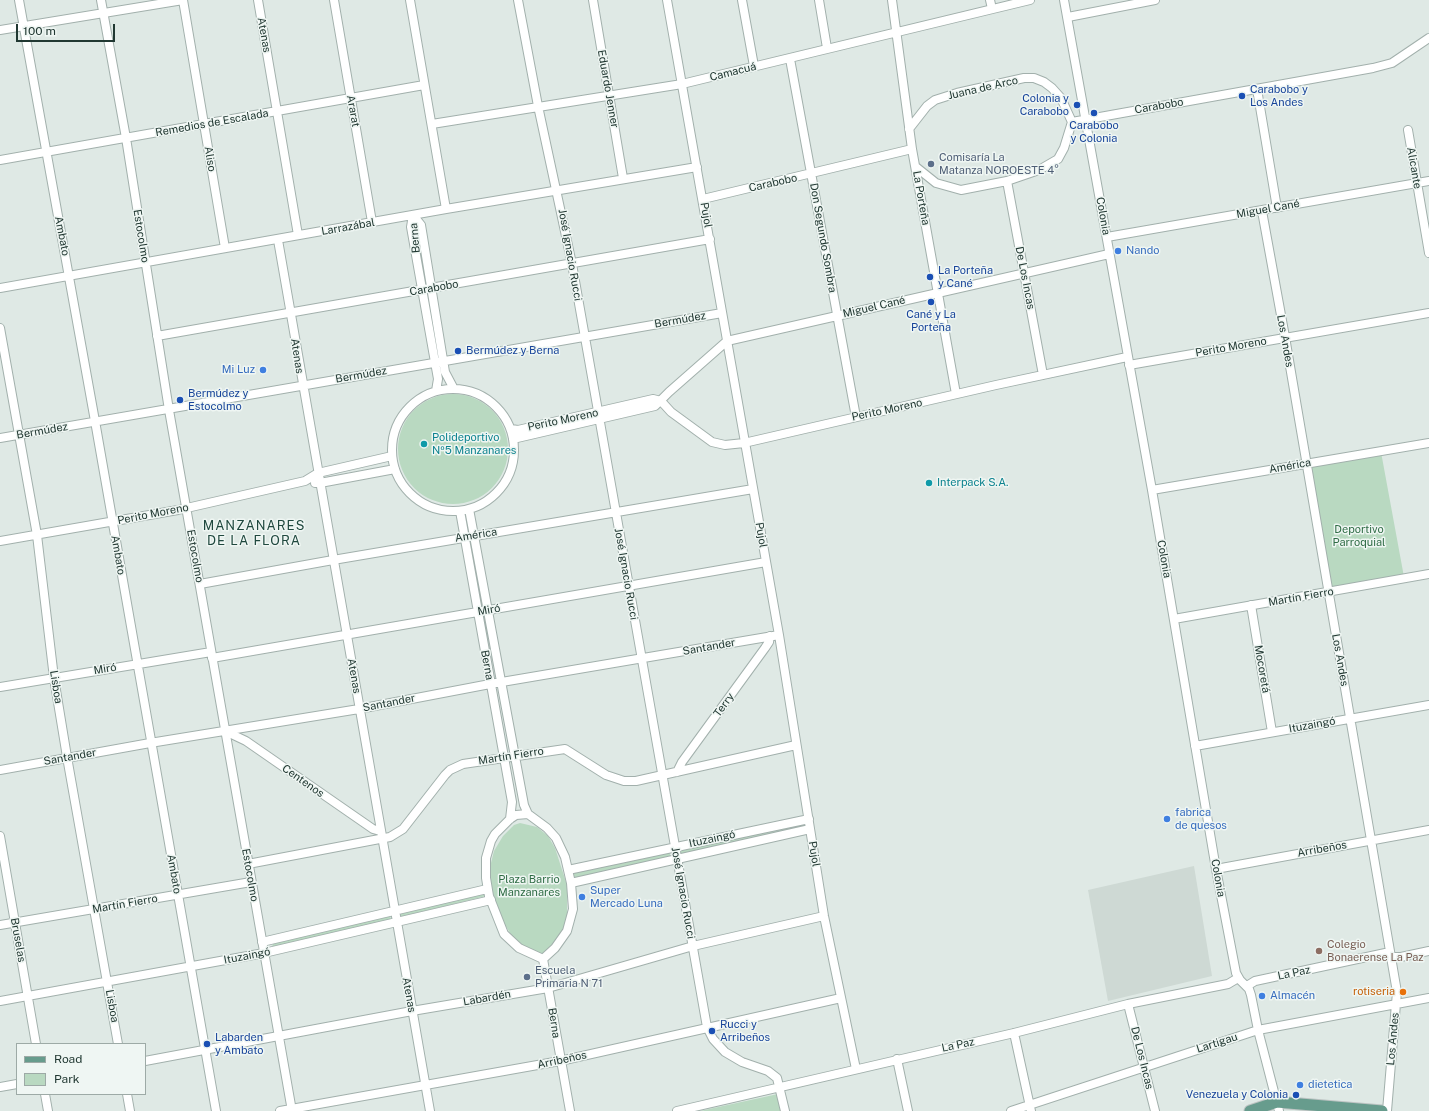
<!DOCTYPE html>
<html>
<head>
<meta charset="utf-8">
<style>
  body { margin:0 }
  #map { position:relative; width:1429px; height:1111px; overflow:hidden; background:#dfe9e5; font-family:"Public Sans",sans-serif }
  canvas { display:block }
  .legend { position:absolute; left:16px; top:1043px; width:130px; height:52px; box-sizing:border-box; background:#eff6f3; border:1px solid #9daaa6; margin:0; padding:5px 7px; list-style:none; font-size:12px; color:#213832 }
  .legend li { display:flex; align-items:center; gap:8px; height:20px }
  .legend b { width:20px; border:1px solid #9daaa6 }
  .scale { position:absolute; left:16px; top:24px; width:99px; height:18px; box-sizing:border-box; border:2px solid #213832; border-top:0; padding-left:5px; font-size:12px; line-height:14px; white-space:nowrap; color:#213832; -webkit-text-stroke:3px #eff6f3; paint-order:stroke }
</style>
</head>
<body>
<div id="map">
<canvas width="1429" height="1111"></canvas>
<ul class="legend">
<li><b style="height:5px;background:#679c8d"></b>Road</li>
<li><b style="height:11px;background:#b9d9c1"></b>Park</li>
</ul>
<div class="scale">100 m</div>
</div>
<script>
const g = document.querySelector('canvas').getContext('2d');
g.lineJoin = 'round';
function fill(path, color) {
  g.fillStyle = color;
  g.fill(path, 'evenodd');
}
function toPath(rows) {
  const path = new Path2D();
  for (const r of rows) {
    if (r.length === 3) {
      path.moveTo(r[0] + r[2], r[1]);
      path.arc(r[0], r[1], r[2], 0, 2 * Math.PI);
      continue;
    }
    path.moveTo(r[0], r[1]);
    for (let i = 2; i < r.length; i += 2) path.lineTo(r[i], r[i + 1]);
  }
  return path;
}
function strokePath(path, color, width, dash) {
  g.strokeStyle = color;
  g.lineWidth = width;
  g.lineCap = dash ? 'butt' : 'round';
  g.setLineDash(dash || []);
  g.stroke(path);
}
function label(font, color, halo, rows, align = 'center') {
  g.font = font + ' "Public Sans",sans-serif';
  g.lineWidth = 3;
  g.setLineDash([]);
  g.textBaseline = 'middle';
  g.strokeStyle = halo;
  g.fillStyle = color;
  for (const [text, x, y, turn = 0] of rows) {
    g.save();
    g.translate(x, y);
    g.rotate((+turn || 0) * Math.PI / 180);
    g.textAlign = isNaN(turn) ? turn : align;
    if (halo) g.strokeText(text, 0, 0);
    g.fillText(text, 0, 0);
    g.restore();
  }
}
fill(toPath([
  [1194,866,1212,976,1108,1001,1088,890]
]), '#ced9d4');
fill(toPath([
  [453,449,55],
  [1381,452,1404,577,1330,590,1308,464],
  [806,821,807,827,680,855,678,850],
  [520,823,537,827,548,836,555,848,567,885,567,919,563,931,545,953,539,954,515,941,502,920,491,887,491,863,494,851,503,836,514,825],
  [669,851,671,858,573,879,571,872],
  [485,892,486,896,397,918,396,913],
  [390,915,391,920,272,947,273,943],
  [778,1094,782,1111,700,1111]
]), '#b9d9c1');
const minor = toPath([
  [19,0,95,421,216,1111],
  [101,0,126,138,169,410,292,1111],
  [183,0,225,248],
  [258,0,298,235],
  [334,0,372,222],
  [410,0,446,209],
  [518,0,538,106,572,264,707,1027,713,1039,725,1052,742,1062,768,1071,777,1078,785,1111],
  [593,0,623,178],
  [667,0,779,635,824,916,856,1069],
  [742,0,754,66],
  [819,0,827,48],
  [892,0,912,149,956,394],
  [990,0,992,9],
  [1064,0,1152,490,1216,869,1236,973,1240,980,1249,989,1251,995,1258,1030,1279,1111],
  [1068,17,1155,0],
  [0,30,183,0],
  [790,59,856,417],
  [1257,89,1277,208],
  [1072,122,1373,68,1392,63,1429,38],
  [432,124,682,84,1030,0],
  [909,129,927,106,935,100,957,93,1024,78,1034,78,1044,82,1052,88,1061,98,1072,122],
  [1408,130,1429,253],
  [0,160,424,85],
  [916,167,936,183,961,190,1007,181,1039,170,1058,159,1064,148,1072,122],
  [1007,181,1043,375],
  [703,199,912,149],
  [1262,211,1285,337,1397,992,1387,1111],
  [413,215,421,225,445,372,454,389],
  [413,215,411,227,438,379,436,391],
  [1107,237,1429,181],
  [278,240,430,1111],
  [0,288,446,209,697,167],
  [0,328,37,535,54,678,67,757,118,1044],
  [157,336,710,239],
  [1129,365,1429,313],
  [453,450,61],
  [511,429,518,430,653,399,661,401,671,412,712,442,725,445,744,443,996,385,1127,357],
  [0,438,722,313],
  [513,439,655,406,669,392,727,341,1109,254],
  [315,483,320,483,395,469],
  [1152,490,1429,443],
  [469,509,524,805,528,814,547,828,556,838,565,857,571,883,573,909,567,931,555,948,543,959],
  [460,511,512,802,510,819],
  [0,541,178,510,305,481,318,473,392,456],
  [200,584,333,560,753,489],
  [1251,605,1272,732],
  [1174,619,1429,574],
  [212,658,766,562],
  [0,687,211,652],
  [225,731,246,741,373,829,380,831],
  [1195,746,1429,705],
  [0,770,150,743,359,709,490,684,779,635],
  [677,772,682,762,765,648,769,642,770,636],
  [528,814,516,815,510,819,495,834,491,841,486,858,486,878,489,896,504,934,519,948,543,959],
  [0,836,36,1044],
  [248,864,390,837,403,829,445,775,450,770,463,764,565,749,606,775,624,781,636,781,796,745],
  [1216,869,1429,830],
  [568,870,809,819],
  [571,883,810,829],
  [0,925,251,882],
  [262,942,487,889],
  [1391,957,1401,957,1429,951],
  [543,959,570,1111],
  [1247,986,1255,981,1390,952],
  [0,1001,264,953,491,900],
  [1128,1004,1155,1111],
  [1014,1033,1031,1111],
  [897,1059,908,1111],
  [145,1061,412,1011,548,988,693,946,824,916],
  [0,1087,17,1084],
  [45,1094,48,1111],
  [127,1094,130,1111],
  [280,1111,560,1061,841,998],
  [677,1111,1014,1033,1128,1004,1228,984,1238,978],
  [1011,1111,1258,1030,1429,998]
]);
const major = toPath([
  [1250,1111,1277,1102,1382,1111]
]);
strokePath(minor, '#a2b0ac', 10);
strokePath(major, '#bcc3c2', 13);
strokePath(minor, '#fff', 8);
strokePath(major, '#679c8d', 11);
for (const [x, y, r, color] of [
  [1242,96,4,"#1a4fb4"],
  [1077,105,4,"#1a4fb4"],
  [1094,113,4,"#1a4fb4"],
  [931,164,4,"#5c6f8a"],
  [1118,251,4,"#3f7fe0"],
  [930,277,4,"#1a4fb4"],
  [931,302,4,"#1a4fb4"],
  [458,351,4,"#1a4fb4"],
  [263,370,4,"#3f7fe0"],
  [180,400,4,"#1a4fb4"],
  [424,444,4,"#0f9aa8"],
  [929,483,4,"#0f9aa8"],
  [1167,819,4,"#3f7fe0"],
  [582,897,4,"#3f7fe0"],
  [1319,951,4,"#8d6e63"],
  [527,977,4,"#5c6f8a"],
  [1403,992,4,"#e8710a"],
  [1262,996,4,"#3f7fe0"],
  [712,1031,4,"#1a4fb4"],
  [207,1044,4,"#1a4fb4"],
  [1300,1085,4,"#3f7fe0"],
  [1296,1095,4,"#1a4fb4"]
]) {
  const dot = new Path2D();
  dot.arc(x, y, r, 0, 2 * Math.PI);
  g.fillStyle = color;
  g.fill(dot);
  strokePath(dot, '#eff6f3', 1.5);
}
label('11px', '#213832', '#eff6f3', [
  ["Atenas",264,35,80],
  ["Camacuá",733,72,-14],
  ["Juana de Arco",983,88,-13],
  ["Eduardo Jenner",608,89,80],
  ["Carabobo",1159,106,-10],
  ["Ararat",353,111,80],
  ["Remedios de Escalada",212,123,-10],
  ["Aliso",210,159,80],
  ["Alicante",1414,168,80],
  ["Carabobo",773,183,-13],
  ["La Porteña",921,198,80],
  ["Miguel Cané",1268,209,-10],
  ["Pujol",706,215,80],
  ["Colonia",1103,216,80],
  ["Larrazábal",348,227,-10],
  ["Ambato",62,236,79],
  ["Estocolmo",141,236,81],
  ["Berna",415,238,-95],
  ["Don Segundo Sombra",823,238,80],
  ["José Ignacio Rucci",570,255,80],
  ["De Los Incas",1025,278,79],
  ["Carabobo",434,288,-10],
  ["Miguel Cané",874,307,-13],
  ["Bermúdez",680,320,-10],
  ["Los Andes",1285,341,80],
  ["Perito Moreno",1231,347,-10],
  ["Atenas",297,356,81],
  ["Bermúdez",361,375,-10],
  ["Perito Moreno",887,410,-12],
  ["Perito Moreno",563,420,-12],
  ["Bermúdez",42,431,-10],
  ["América",1290,466,-10],
  ["Perito Moreno",153,514,-11],
  ["América",476,535,-9],
  ["Pujol",761,535,80],
  ["Ambato",118,555,80],
  ["Estocolmo",195,556,80],
  ["Colonia",1164,559,80],
  ["José Ignacio Rucci",626,574,80],
  ["Martín Fierro",1301,597,-10],
  ["Miró",489,610,-10],
  ["Santander",709,647,-10],
  ["Los Andes",1340,660,80],
  ["Berna",487,665,80],
  ["Miró",105,669,-9],
  ["Mocoretá",1262,669,80],
  ["Atenas",354,676,80],
  ["Lisboa",56,687,81],
  ["Santander",389,703,-11],
  ["Terry",724,705,-54],
  ["Ituzaingó",1312,725,-10],
  ["Martín Fierro",511,756,-9],
  ["Santander",70,757,-10],
  ["Centenos",303,781,35],
  ["Ituzaingó",712,839,-12],
  ["Arribeños",1322,849,-10],
  ["Pujol",814,854,81],
  ["Ambato",174,874,80],
  ["Estocolmo",250,875,80],
  ["Colonia",1218,878,80],
  ["José Ignacio Rucci",683,893,80],
  ["Martín Fierro",125,904,-10],
  ["Bruselas",18,940,80],
  ["Ituzaingó",247,956,-11],
  ["La Paz",1294,973,-12],
  ["Atenas",409,995,80],
  ["Labardén",487,998,-10],
  ["Lisboa",112,1006,80],
  ["Berna",554,1023,81],
  ["Los Andes",1393,1039,-85],
  ["Lartigau",1217,1043,-18],
  ["La Paz",958,1045,-12],
  ["De Los Incas",1142,1058,76],
  ["Arribeños",562,1060,-12]
]);
label('11px', '#164399', '#eff6f3', [
  ["Carabobo y",1250,90],
  ["Los Andes",1250,103],
  ["Colonia y",1069,99,"right"],
  ["Carabobo",1069,112,"right"],
  ["Carabobo",1094,126,"center"],
  ["y Colonia",1094,139,"center"],
  ["La Porteña",938,271],
  ["y Cané",938,284],
  ["Cané y La",931,315,"center"],
  ["Porteña",931,328,"center"],
  ["Bermúdez y Berna",466,351],
  ["Bermúdez y",188,394],
  ["Estocolmo",188,407],
  ["Rucci y",720,1025],
  ["Arribeños",720,1038],
  ["Labarden",215,1038],
  ["y Ambato",215,1051],
  ["Venezuela y Colonia",1288,1095,"right"]
], 'left');
label('11px', '#4e5e75', '#eff6f3', [
  ["Comisaría La",939,158],
  ["Matanza NOROESTE 4°",939,171],
  ["Escuela",535,971],
  ["Primaria N 71",535,984]
], 'left');
label('11px', '#366cbe', '#eff6f3', [
  ["Nando",1126,251],
  ["Mi Luz",255,370,"right"],
  ["fabrica",1175,813],
  ["de quesos",1175,826],
  ["Super",590,891],
  ["Mercado Luna",590,904],
  ["Almacén",1270,996],
  ["dietetica",1308,1085]
], 'left');
label('11px', '#0d838f', '#eff6f3', [
  ["Polideportivo",432,438],
  ["Nº5 Manzanares",432,451],
  ["Interpack S.A.",937,483]
], 'left');
label('11px', '#2f6c45', '#eff6f3', [
  ["Deportivo",1359,530],
  ["Parroquial",1359,543],
  ["Plaza Barrio",529,880],
  ["Manzanares",529,893]
]);
label('11px', '#785e54', '#eff6f3', [
  ["Colegio",1327,945],
  ["Bonaerense La Paz",1327,958]
], 'left');
label('11px', '#c56008', '#eff6f3', [
  ["rotiseria",1395,992]
], 'right');
g.letterSpacing = '1px';
label('13px', '#1f483e', '#eff6f3', [
  ["MANZANARES",254,526],
  ["DE LA FLORA",254,541]
]);
g.letterSpacing = '0px';
</script>
</body>
</html>
